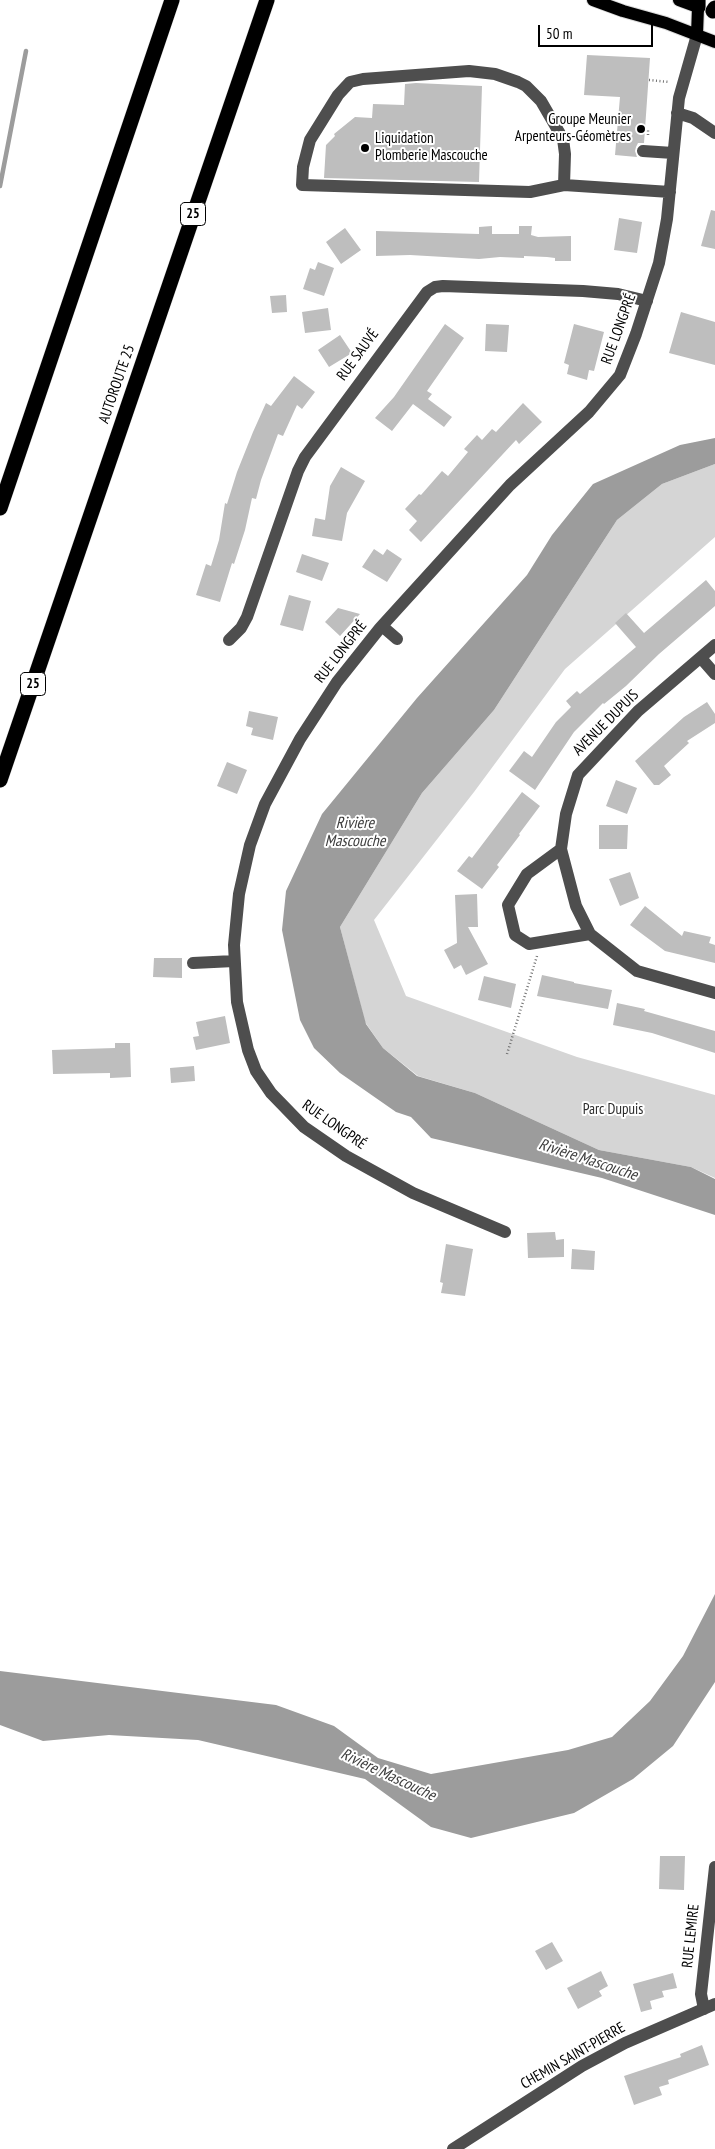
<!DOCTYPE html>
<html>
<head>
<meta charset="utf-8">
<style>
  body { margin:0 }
  #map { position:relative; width:715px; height:2149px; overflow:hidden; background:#fff; font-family:"PT Sans Narrow",sans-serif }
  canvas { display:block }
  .scale { position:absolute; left:538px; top:25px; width:115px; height:22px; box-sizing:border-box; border:2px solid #000; border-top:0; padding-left:6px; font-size:15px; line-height:18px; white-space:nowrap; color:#000; -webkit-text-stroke:4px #fff; paint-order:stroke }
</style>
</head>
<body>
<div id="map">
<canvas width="715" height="2149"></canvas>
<div class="scale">50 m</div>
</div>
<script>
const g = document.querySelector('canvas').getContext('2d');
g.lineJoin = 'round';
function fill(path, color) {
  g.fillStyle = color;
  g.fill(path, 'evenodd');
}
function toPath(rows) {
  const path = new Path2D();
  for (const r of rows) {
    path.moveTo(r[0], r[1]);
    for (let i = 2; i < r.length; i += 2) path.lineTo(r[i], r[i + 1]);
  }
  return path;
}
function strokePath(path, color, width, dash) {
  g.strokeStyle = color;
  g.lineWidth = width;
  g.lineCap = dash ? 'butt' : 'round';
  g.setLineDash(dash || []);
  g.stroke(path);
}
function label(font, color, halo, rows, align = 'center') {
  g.font = font + ' "PT Sans Narrow",sans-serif';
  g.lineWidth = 4;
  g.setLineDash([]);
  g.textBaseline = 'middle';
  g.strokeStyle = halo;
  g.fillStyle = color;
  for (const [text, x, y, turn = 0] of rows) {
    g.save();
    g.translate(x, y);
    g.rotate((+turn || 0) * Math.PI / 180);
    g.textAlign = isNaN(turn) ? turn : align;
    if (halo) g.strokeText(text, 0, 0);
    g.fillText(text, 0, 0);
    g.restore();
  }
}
fill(toPath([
  [715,464,715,537,565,669,474,792,374,920,406,996,577,1057,715,1095,715,1178,691,1167,599,1150,475,1093,418,1076,383,1048,365,1022,340,927,422,793,494,710,617,520,662,484]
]), '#d5d5d5');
fill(toPath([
  [715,438,715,464,662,484,617,520,494,710,422,793,340,927,366,1024,383,1048,417,1076,475,1093,599,1150,691,1167,715,1179,715,1215,602,1178,431,1138,411,1117,396,1112,340,1073,314,1048,300,1020,282,930,286,891,322,814,417,698,527,575,552,535,593,484,680,445],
  [715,1594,715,1682,673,1746,633,1779,574,1813,471,1838,431,1827,365,1779,198,1740,109,1735,43,1741,0,1725,0,1671,276,1705,334,1726,378,1758,431,1774,568,1750,612,1737,650,1701,683,1656]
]), '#9c9c9c');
strokePath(toPath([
  [0,186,26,51]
]), '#9c9c9c', 4.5);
fill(toPath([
  [587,55,650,58,644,143,638,143,636,147,635,151,637,157,615,155,620,97,584,95],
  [416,83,482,86,479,182,324,178,326,145,335,136,334,134,355,117,372,118,373,104,404,105,405,84],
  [711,210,715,211,715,249,701,246],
  [619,218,642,222,637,253,614,250],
  [492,226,492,234,519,234,519,226,532,226,531,235,538,237,571,236,571,261,555,261,555,258,547,257,524,256,524,258,500,257,479,259,410,255,376,256,376,231,479,234,479,227],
  [345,228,361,250,341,264,326,242],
  [318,262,334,268,324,296,303,289,310,268,315,270],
  [286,295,287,312,272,313,270,296],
  [328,308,331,330,305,333,302,312],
  [681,312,715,322,715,365,669,353],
  [445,324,464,338,427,391,432,394,428,399,452,417,444,427,413,404,392,431,375,418,394,397],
  [486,324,509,325,507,352,485,351],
  [574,324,604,332,594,371,589,370,587,380,567,374,569,365,564,363],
  [340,335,352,353,329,367,318,350],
  [294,376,315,392,302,409,297,405,283,436,278,434,261,480,256,499,252,498,245,530,234,564,232,563,220,602,196,595,206,564,211,566,219,540,225,503,227,504,237,472,253,432,266,403,271,406],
  [523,403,542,422,519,444,516,440,421,542,409,530,417,521,405,509,419,494,421,495,442,471,448,476,468,452,464,449,477,435,482,440,492,429,496,432],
  [341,467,365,481,347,513,342,541,312,536,315,518,325,520,330,486],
  [374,549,383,555,387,549,402,559,387,582,362,567],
  [302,554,329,563,322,581,296,572],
  [706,580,715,591,715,606,659,654,626,686,604,704,603,703,574,732,535,790,509,771,524,751,532,757,556,722,571,707,566,701,577,691,580,694,636,647,615,623,626,613,644,633],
  [289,595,311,601,303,631,280,625],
  [338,608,360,614,340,636,325,622],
  [707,702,715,714,715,723,687,741,689,743,664,766,671,775,659,785,654,785,635,761,684,717],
  [249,711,278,717,273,740,251,735,253,728,246,726],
  [227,762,247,770,237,794,217,786],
  [616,780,637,788,627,814,606,806],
  [522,792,540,806,519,834,520,835,497,865,499,867,482,889,457,871,469,856,472,858],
  [599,825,628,825,627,849,599,849],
  [630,872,639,898,620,906,609,879],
  [477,894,478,927,468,927,488,964,466,975,461,965,454,969,444,950,457,943,455,895],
  [645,906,682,936,684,931,711,937,709,943,715,945,715,963,665,951,630,925],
  [154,958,182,958,182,978,153,977],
  [542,975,574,982,574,983,612,990,608,1009,537,996],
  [484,976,516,984,511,1008,478,1000],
  [617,1003,645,1009,644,1011,715,1031,715,1053,652,1033,613,1025],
  [225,1016,230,1043,196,1050,193,1037,199,1036,196,1022],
  [115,1043,130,1043,131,1077,110,1078,110,1073,53,1074,52,1050,115,1048],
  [194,1066,195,1081,171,1083,170,1068],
  [555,1232,556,1240,564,1239,564,1257,528,1258,527,1233],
  [446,1244,473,1249,465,1296,441,1293,443,1283,440,1282],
  [572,1249,595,1251,594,1270,571,1269],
  [660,1856,685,1856,684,1890,659,1889],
  [552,1942,563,1961,546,1970,535,1951],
  [601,1971,608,1986,599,1991,602,1996,578,2009,567,1988],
  [673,1973,677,1988,662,1991,664,1997,650,2001,652,2009,641,2012,633,1984],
  [702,2045,709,2065,668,2080,669,2084,659,2087,662,2095,634,2105,624,2076,681,2057,680,2054]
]), '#bebebe');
const major = toPath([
  [593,0,623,11,666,23,715,42],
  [679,0,698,7,697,35]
]);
const highway = toPath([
  [698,7,698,0],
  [713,11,715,8],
  [0,508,172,0],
  [0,780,267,0]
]);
strokePath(major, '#dbdbdb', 14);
strokePath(highway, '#dbdbdb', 16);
strokePath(toPath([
  [649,80,669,82],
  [645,130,648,130,648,137],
  [507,1054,537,956]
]), '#707070', 2.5, [1, 2.5]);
strokePath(toPath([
  [677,113,693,118,715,133],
  [643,151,673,153],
  [564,185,530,192,302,185,303,167,310,140,338,95,350,82,363,79,469,71,495,74,518,82,526,86,541,101,563,139,565,154,564,185,670,192],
  [382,626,397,639],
  [229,640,241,628,247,617,298,471,305,457,427,292,435,287,443,286,583,291,618,294,647,301],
  [715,645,638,711,578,775,566,814,561,849,576,906,590,934,637,971,715,993],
  [701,658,715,674],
  [561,849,527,874,508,905,515,935,529,944,590,934],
  [193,963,234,961],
  [505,1232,413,1193,346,1156,304,1127,271,1093,256,1071,248,1050,237,1002,234,945,239,894,250,845,265,804,300,739,337,682,380,628,510,485,589,412,620,375,636,334,659,263,667,219,679,98,697,35],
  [704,2009,701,1994,715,1867],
  [453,2149,582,2066,625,2043,715,2004]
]), '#4e4e4e', 12);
strokePath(major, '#000', 12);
strokePath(highway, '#000', 15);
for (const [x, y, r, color] of [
  [641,129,5,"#000"],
  [365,148,5,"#000"]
]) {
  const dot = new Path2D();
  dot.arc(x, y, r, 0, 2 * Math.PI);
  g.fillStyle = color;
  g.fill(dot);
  strokePath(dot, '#fff', 2);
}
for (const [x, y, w] of [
  [193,214,25],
  [33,684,25]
]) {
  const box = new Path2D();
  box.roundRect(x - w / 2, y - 11.5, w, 23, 4);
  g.fillStyle = '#fff';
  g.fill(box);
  strokePath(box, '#000', 1);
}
label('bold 14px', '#000', null, [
  ["25",193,214],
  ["25",33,684]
]);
label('15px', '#000', '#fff', [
  ["Groupe Meunier",631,120],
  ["Arpenteurs-Géomètres",631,137],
  ["Liquidation",375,139,"left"],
  ["Plomberie Mascouche",375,156,"left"]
], 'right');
label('15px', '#000', '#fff', [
  ["RUE LONGPRÉ",619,329,-70],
  ["RUE SAUVÉ",358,355,-54],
  ["AUTOROUTE 25",117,384,-71],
  ["RUE LONGPRÉ",341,652,-52],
  ["AVENUE DUPUIS",606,723,-45],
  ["RUE LONGPRÉ",334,1125,35],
  ["RUE LEMIRE",691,1936,-84],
  ["CHEMIN SAINT-PIERRE",573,2056,-30]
]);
label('15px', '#2c2c2c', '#fff', [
  ["Parc Dupuis",613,1110]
]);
label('italic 16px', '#3d3d3d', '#fff', [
  ["Rivière",355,823],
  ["Mascouche",355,841],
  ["Rivière Mascouche",588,1160,18],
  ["Rivière Mascouche",388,1775,25]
]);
</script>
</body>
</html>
